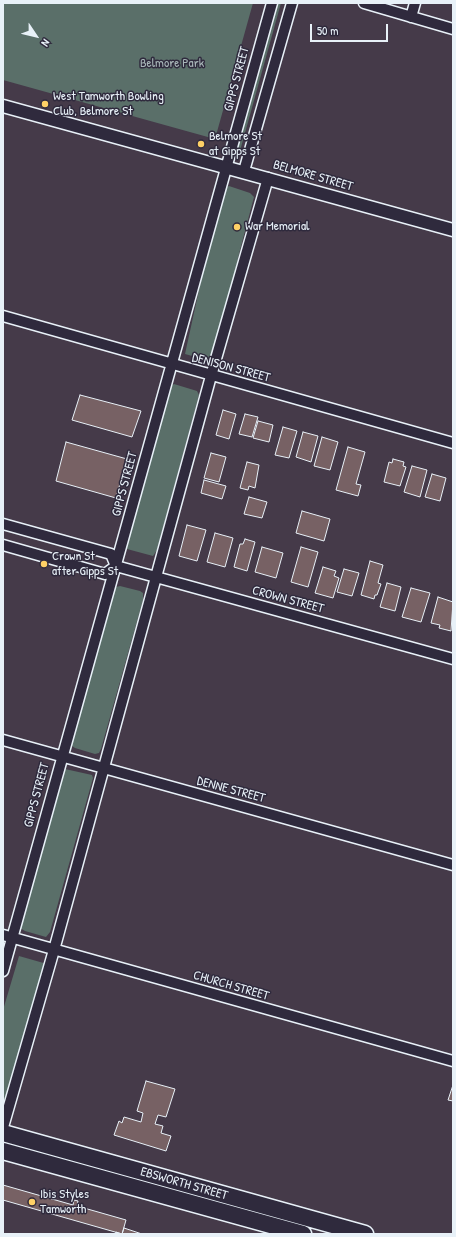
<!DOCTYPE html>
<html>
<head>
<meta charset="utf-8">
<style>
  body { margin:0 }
  #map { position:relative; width:456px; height:1237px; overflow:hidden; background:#453a49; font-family:"Patrick Hand",sans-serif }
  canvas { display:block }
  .frame { position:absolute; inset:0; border:4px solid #e8f1f8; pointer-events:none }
  .north { position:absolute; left:16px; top:16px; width:40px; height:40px; -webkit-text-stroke:3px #2f2a3d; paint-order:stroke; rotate:125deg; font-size:11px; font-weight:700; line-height:16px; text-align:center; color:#e8f1f8 }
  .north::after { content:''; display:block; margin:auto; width:14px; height:18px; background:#e8f1f8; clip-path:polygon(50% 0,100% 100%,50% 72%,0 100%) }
  .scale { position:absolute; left:310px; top:24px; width:78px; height:18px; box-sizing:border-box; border:2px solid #e8f1f8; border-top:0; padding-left:5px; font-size:12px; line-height:14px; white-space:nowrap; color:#e8f1f8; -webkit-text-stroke:3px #2f2a3d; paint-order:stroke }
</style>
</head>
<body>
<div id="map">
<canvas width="456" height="1237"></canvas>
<div class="frame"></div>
<div class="north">N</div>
<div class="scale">50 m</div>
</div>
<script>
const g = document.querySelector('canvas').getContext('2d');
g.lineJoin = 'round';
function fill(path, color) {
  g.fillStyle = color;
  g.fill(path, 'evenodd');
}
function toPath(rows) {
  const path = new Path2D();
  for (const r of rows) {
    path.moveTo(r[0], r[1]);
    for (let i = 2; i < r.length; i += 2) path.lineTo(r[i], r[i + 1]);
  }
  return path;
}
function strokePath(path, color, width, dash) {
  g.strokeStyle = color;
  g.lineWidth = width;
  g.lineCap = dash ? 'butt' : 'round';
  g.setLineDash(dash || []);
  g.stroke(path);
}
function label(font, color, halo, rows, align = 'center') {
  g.font = font + ' "Patrick Hand",sans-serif';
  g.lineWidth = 3;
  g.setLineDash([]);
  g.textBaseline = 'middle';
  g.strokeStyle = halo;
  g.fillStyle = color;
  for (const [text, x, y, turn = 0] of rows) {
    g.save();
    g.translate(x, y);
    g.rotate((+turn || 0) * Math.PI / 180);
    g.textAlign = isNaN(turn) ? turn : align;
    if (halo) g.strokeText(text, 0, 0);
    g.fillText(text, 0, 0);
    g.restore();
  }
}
fill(toPath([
  [3,3,253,3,215,139,3,80],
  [276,3,281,3,240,151,236,152,235,150],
  [229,186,250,193,254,197,240,250,214,362,185,354,211,235,225,188],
  [174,384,197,391,199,395,157,550,153,556,127,549,127,541,170,387],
  [120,586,140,591,143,593,143,600,101,749,99,753,95,754,75,748,72,746,72,743,113,590,116,587],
  [65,769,92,775,93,778,50,932,46,937,25,931,20,928],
  [19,956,47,964,3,1113,3,1010]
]), '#5a6f69');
const building = toPath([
  [80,395,141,411,132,437,72,420,80,395],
  [223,410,236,414,229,439,216,435,223,410],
  [245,414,258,417,252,437,239,434,245,414],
  [258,421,273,425,269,442,253,438,258,421],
  [283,427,297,431,289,458,275,455,283,427],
  [303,432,318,436,311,462,296,457,303,432],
  [322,437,338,442,330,470,314,466,322,437],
  [66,442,127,459,116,498,56,481,66,442],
  [348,447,365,452,356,484,361,485,358,496,336,490,348,447],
  [211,453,226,457,219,482,204,478,211,453],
  [393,459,404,462,403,466,406,467,400,486,384,482,389,462,392,463,393,459],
  [247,462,259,465,255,488,249,486,248,490,240,488,247,462],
  [412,466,427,470,420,497,404,492,412,466],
  [432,474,446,478,440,501,425,497,432,474],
  [204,480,226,486,222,499,201,493,204,480],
  [249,497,267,502,262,518,244,514,249,497],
  [302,511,330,519,324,541,296,533,302,511],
  [187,525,206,530,197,561,179,556,187,525],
  [215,533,233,538,225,567,207,562,215,533],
  [245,539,255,542,247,571,234,567,240,544,243,544,245,539],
  [262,547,283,553,276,578,255,572,262,547],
  [301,547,318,552,308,587,291,582,301,547],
  [370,561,383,565,378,583,381,584,377,595,375,595,374,599,361,595,370,561],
  [323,567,336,571,334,576,339,578,333,598,315,593,323,567],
  [344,569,359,573,352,596,337,592,344,569],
  [387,583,401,587,395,611,380,607,387,583],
  [411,588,430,593,421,622,402,617,411,588],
  [438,597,453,602,451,631,439,628,440,625,431,623,438,597],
  [146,1081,175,1089,166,1117,158,1115,155,1124,163,1126,161,1133,171,1136,166,1151,114,1135,119,1121,122,1123,124,1117,141,1122,143,1113,137,1111,146,1081],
  [453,1085,453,1101,448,1100,453,1085],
  [3,1185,73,1205,74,1200,78,1201,77,1206,126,1220,122,1234,3,1200,3,1185],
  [124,1228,142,1234,115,1234,116,1232,122,1234,124,1228]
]);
fill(building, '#776164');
strokePath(building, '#e8f1f8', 1);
const minor = toPath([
  [364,3,453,29],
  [411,17,415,3],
  [244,171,292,3],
  [3,316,453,443],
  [3,524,111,554,116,566],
  [3,545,105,574,116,566],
  [116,566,453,659],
  [3,740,453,865],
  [3,935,453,1061],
  [3,971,272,3],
  [3,1127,54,950,211,376,268,178]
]);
const tertiary = toPath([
  [3,106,453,230]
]);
const primary = toPath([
  [3,1133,365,1234],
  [3,1151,303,1234]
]);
strokePath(minor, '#e8f1f8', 13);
strokePath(tertiary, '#e8f1f8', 15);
strokePath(primary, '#e8f1f8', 19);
strokePath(minor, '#2f2a3d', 10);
strokePath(tertiary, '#2f2a3d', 12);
strokePath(primary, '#2f2a3d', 16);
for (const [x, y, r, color] of [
  [45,104,4,"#ffd166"],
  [201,144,4,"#ffd166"],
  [237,227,4,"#ffd166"],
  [44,564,4,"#ffd166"],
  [32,1202,4,"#ffd166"]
]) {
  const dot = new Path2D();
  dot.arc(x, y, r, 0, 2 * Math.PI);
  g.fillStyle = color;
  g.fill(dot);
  strokePath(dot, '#2f2a3d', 1.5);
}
label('13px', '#a8b6b8', '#2f2a3d', [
  ["Belmore Park",172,64]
]);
label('13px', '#e8f1f8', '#2f2a3d', [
  ["GIPPS STREET",237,79,-75],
  ["BELMORE STREET",313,176,16],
  ["DENISON STREET",231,368,15],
  ["GIPPS STREET",125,484,-75],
  ["CROWN STREET",288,600,15],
  ["DENNE STREET",231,790,15],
  ["GIPPS STREET",37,795,-75],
  ["CHURCH STREET",231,986,16],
  ["EBSWORTH STREET",184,1184,16]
]);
label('13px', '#e8f1f8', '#2f2a3d', [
  ["West Tamworth Bowling",53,97],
  ["Club, Belmore St",53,112],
  ["Belmore St",209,137],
  ["at Gipps St",209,152],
  ["War Memorial",245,227],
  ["Crown St",52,557],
  ["after Gipps St",52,572],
  ["Ibis Styles",40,1195],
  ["Tamworth",40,1210]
], 'left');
</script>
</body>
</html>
